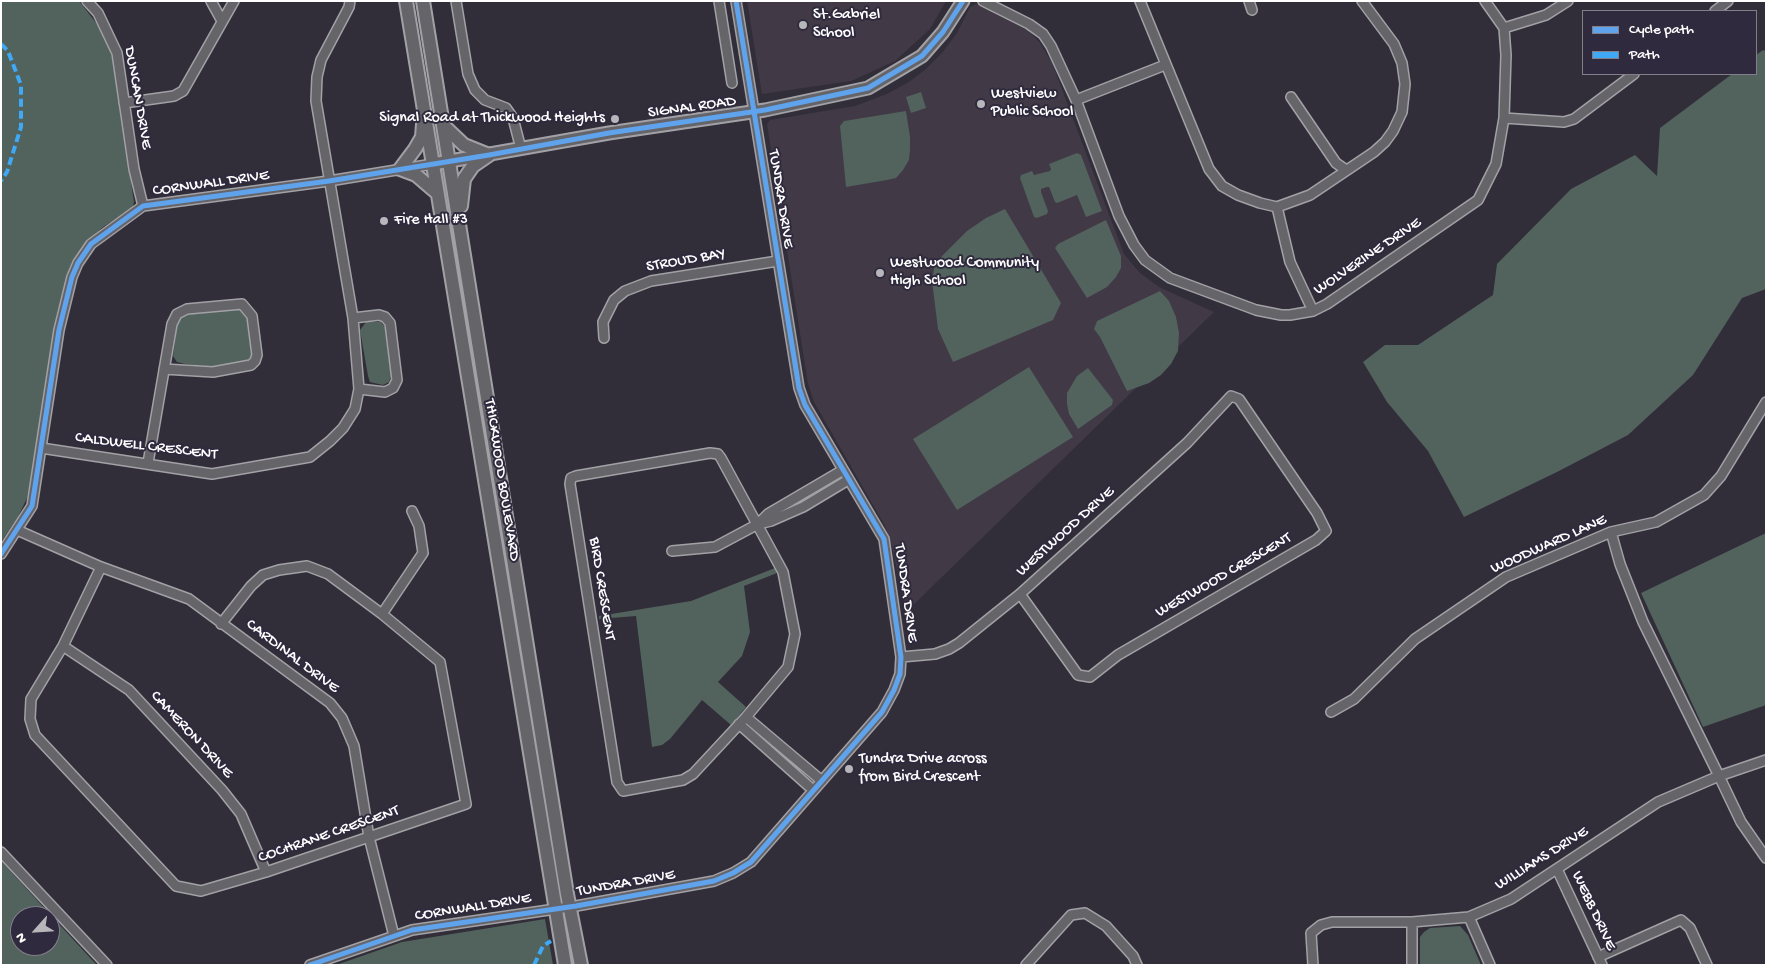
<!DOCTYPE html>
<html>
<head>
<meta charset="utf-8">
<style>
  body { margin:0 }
  #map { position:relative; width:1767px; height:966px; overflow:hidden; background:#312e39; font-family:"Gochi Hand",sans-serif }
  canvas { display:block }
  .frame { position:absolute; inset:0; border:2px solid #fff; pointer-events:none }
  .legend { position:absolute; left:1582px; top:10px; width:175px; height:65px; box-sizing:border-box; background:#2f2a3d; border:1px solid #827f8b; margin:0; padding:6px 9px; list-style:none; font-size:15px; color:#fff }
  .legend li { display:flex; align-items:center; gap:10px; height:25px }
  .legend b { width:25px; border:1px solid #827f8b }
  .north { position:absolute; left:10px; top:906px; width:50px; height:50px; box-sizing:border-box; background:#2f2a3d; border:1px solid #827f8b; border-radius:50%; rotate:244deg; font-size:14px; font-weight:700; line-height:20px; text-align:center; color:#fff }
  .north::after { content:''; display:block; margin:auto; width:18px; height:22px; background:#b7b6ba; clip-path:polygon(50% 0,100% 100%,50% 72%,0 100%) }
</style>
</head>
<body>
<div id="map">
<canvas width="1767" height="966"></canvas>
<div class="frame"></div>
<ul class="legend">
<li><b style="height:6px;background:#60a3ed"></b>Cycle path</li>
<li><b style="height:6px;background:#3fa9f5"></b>Path</li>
</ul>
<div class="north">N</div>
</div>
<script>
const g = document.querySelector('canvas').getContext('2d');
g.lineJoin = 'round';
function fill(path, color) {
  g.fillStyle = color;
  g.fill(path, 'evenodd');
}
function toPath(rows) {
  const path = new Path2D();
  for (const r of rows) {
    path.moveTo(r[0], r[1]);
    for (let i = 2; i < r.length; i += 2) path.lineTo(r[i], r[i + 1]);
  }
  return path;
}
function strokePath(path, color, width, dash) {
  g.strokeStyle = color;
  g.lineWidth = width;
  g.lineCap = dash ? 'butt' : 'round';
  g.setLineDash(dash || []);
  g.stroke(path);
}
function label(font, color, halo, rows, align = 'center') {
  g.font = font + ' "Gochi Hand",sans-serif';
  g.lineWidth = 4;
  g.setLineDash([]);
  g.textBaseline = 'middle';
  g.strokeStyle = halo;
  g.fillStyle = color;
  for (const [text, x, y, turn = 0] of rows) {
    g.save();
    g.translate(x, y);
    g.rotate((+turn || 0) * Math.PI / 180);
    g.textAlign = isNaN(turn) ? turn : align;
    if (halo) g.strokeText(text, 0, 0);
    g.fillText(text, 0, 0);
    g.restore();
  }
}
fill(toPath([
  [747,1,946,1,930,29,895,61,851,81,762,94],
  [976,4,1026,28,1040,43,1052,63,1124,254,1140,273,1159,287,1214,312,906,612,892,546,885,526,814,402,808,384,767,124,770,120,855,106,887,94,909,82,926,69,942,53,957,33,970,7]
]), '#413946');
fill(toPath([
  [1,1,79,1,97,24,105,37,112,56,134,202,132,209,103,227,90,239,75,258,67,277,57,313,31,479,27,498,18,517,1,542],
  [1763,50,1766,51,1766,289,1742,298,1693,375,1628,435,1559,471,1464,517,1428,451,1387,402,1363,362,1385,345,1418,345,1493,295,1497,264,1571,189,1635,155,1657,176,1660,128,1732,74,1756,74,1756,55],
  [921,92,926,108,911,113,906,97],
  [906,111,910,137,910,150,909,160,903,170,896,178,887,180,846,187,840,126,844,121],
  [1077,153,1081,155,1102,211,1086,217,1077,195,1057,203,1055,202,1049,187,1047,187,1041,189,1041,192,1048,211,1047,214,1037,218,1034,217,1020,178,1021,175,1032,171,1034,175,1050,171,1051,169,1049,164],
  [1005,209,1061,303,1053,320,953,362,938,329,932,281,934,268,942,256,967,231,986,218],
  [1106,220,1121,256,1121,268,1116,277,1107,287,1087,298,1055,248,1058,244],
  [1160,291,1169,301,1176,317,1179,333,1178,351,1171,364,1161,375,1149,383,1127,391,1100,337,1094,329,1097,321],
  [240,308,248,315,252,355,250,361,215,367,185,364,177,362,173,356,178,319,182,313],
  [366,322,381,322,385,327,391,376,389,382,383,385,370,382,368,376,360,330],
  [1029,367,1073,437,957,510,913,439],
  [1088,368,1113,400,1112,405,1078,429,1069,414,1067,404,1067,393,1077,376],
  [1766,533,1766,705,1703,727,1641,593],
  [775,568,777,573,744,586,750,632,742,656,718,682,746,707,731,725,702,700,670,739,662,745,652,747,636,616,599,619,599,616,691,601],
  [1,861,93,961,97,965,1,965],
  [20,916,50,916,50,946,20,946],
  [545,919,553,965,336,965,402,942],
  [1460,926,1468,935,1481,965,1420,965,1420,937,1424,932,1430,928]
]), '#52625d');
const minor = toPath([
  [87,1,98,13,117,53,134,169,143,206],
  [211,1,222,21],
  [456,1,468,74,475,90,485,100,506,108,513,118,521,149],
  [719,1,732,83],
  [983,1,1029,24,1043,34,1051,46,1076,100,1119,216,1134,245,1145,260,1170,278,1256,310,1281,315,1290,315,1313,311,1327,304,1478,200,1496,164,1504,118,1506,55,1504,28,1485,1],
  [1140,1,1209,169,1222,186,1238,195,1260,203,1277,207,1310,195,1374,152,1385,142,1393,131,1402,112,1405,84,1402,63,1394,44,1362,1],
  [1249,1,1252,10],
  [1715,11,1728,1],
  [1504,28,1546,15,1568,1],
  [1291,97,1336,163,1346,170],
  [1076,100,1165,65],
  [124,103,174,96,183,91,234,1],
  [1504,118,1564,122,1574,119,1634,74],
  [1277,207,1290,262,1313,311],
  [353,318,379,315,385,317,390,323,397,380,393,388,385,392,359,389],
  [604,338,603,322,614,300,625,291,651,281,778,261],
  [41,448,212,474,310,457,330,441,343,428,355,409,359,389,353,318,316,101,317,77,321,60,349,7,350,1],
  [710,453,718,454,721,458,783,572,795,634,788,667,746,717,693,774,683,780,623,791,617,782,570,484,571,478,576,476,710,453],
  [148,463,172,324,177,314,187,309,242,304,252,316,257,355,255,361,251,365,213,372,164,369],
  [758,524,768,514,843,470],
  [17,530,101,567,189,599,330,703,342,718,354,746,369,837,394,936],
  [672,551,715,547,758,524,771,521,803,507,848,480],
  [1,554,32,506,59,330,72,277,78,263,91,244,143,206,329,181,433,164],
  [101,567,63,646,31,699,30,719,35,735,176,886,201,891,266,872,466,804,440,662,382,614,328,574,307,566,279,570,263,575,251,586,221,624],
  [382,614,423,553,419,526,412,511],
  [63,646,129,690,222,790,241,814,266,872],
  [901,657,935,654,949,649,959,643,1020,594,1187,443,1231,396,1239,399,1317,513,1326,531,1316,540,1118,655,1090,677,1078,675,1020,594],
  [1331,712,1354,699,1415,639,1506,577,1611,532,1656,522,1704,495,1721,476,1766,402],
  [746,717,822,781],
  [739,724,813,790],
  [1766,760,1719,776,1741,822,1766,858],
  [1,852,107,965],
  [1557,869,1602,965],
  [1469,917,1490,965],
  [1598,957,1681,920,1690,928,1707,965],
  [310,965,412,930,576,906,714,881,733,873,751,862,882,712,894,690,900,674,901,657,884,539,805,405,799,388,736,1],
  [1026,965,1071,915,1085,913,1106,926,1133,956,1137,965],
  [1313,965,1311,933,1321,925,1332,922,1412,922,1469,917,1511,899,1658,802,1719,776,1643,622,1620,564,1611,532],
  [1412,965,1412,922]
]);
const tertiary = toPath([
  [433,164,609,133,765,110,868,88,922,56,943,32,963,1]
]);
const secondary = toPath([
  [406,1,565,965],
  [423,1,567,894,581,965],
  [423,124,422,137,415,149,400,169,416,175,437,193],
  [443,125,464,145,489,155],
  [461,206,464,179,473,166,489,155]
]);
strokePath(minor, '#a2a1a6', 12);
strokePath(tertiary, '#a2a1a6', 15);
strokePath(secondary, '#a2a1a6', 16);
strokePath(minor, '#656469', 9);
strokePath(tertiary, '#656469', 11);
strokePath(secondary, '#656469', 12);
strokePath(toPath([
  [1,44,8,51,21,85,21,127,7,172,1,181],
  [534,965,543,946,551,941]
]), '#3fa9f5', 4, [8, 4]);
strokePath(toPath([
  [1,554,32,506,59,330,72,277,78,263,91,244,143,206,329,181,489,155,609,133,765,110,868,88,922,56,943,32,963,1],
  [310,965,412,930,576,906,714,881,733,873,751,862,882,712,894,690,900,674,901,657,884,539,805,405,799,388,736,1]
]), '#60a3ed', 5);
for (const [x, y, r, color] of [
  [803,25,5,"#b7b6ba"],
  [981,104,5,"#b7b6ba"],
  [615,119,5,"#b7b6ba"],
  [384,221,5,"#b7b6ba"],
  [880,273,5,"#b7b6ba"],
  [849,769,5,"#b7b6ba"]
]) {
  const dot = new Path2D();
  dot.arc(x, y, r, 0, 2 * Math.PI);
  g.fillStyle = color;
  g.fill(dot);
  strokePath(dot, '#2f2a3d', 2);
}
label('16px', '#fff', '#2f2a3d', [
  ["St.Gabriel",813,16],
  ["School",813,34],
  ["Westview",991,95],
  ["Public School",991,113],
  ["Signal Road at Thickwood Heights",605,119,"right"],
  ["Fire Hall #3",394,221],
  ["Westwood Community",890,264],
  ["High School",890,282],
  ["Tundra Drive across",859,760],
  ["from Bird Crescent",859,778]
], 'left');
label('16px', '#fff', '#2f2a3d', [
  ["DUNCAN DRIVE",137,98,80],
  ["SIGNAL ROAD",692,108,-8],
  ["CORNWALL DRIVE",211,184,-8],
  ["TUNDRA DRIVE",780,199,81],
  ["WOLVERINE DRIVE",1368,257,-34],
  ["STROUD BAY",686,261,-10],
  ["CALDWELL CRESCENT",146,447,7],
  ["THICKWOOD BOULEVARD",501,480,81],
  ["WESTWOOD DRIVE",1066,532,-42],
  ["WOODWARD LANE",1549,545,-24],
  ["WESTWOOD CRESCENT",1224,576,-30],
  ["BIRD CRESCENT",601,589,81],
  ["TUNDRA DRIVE",905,593,82],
  ["CARDINAL DRIVE",292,657,37],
  ["CAMERON DRIVE",191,735,47],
  ["COCHRANE CRESCENT",329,835,-19],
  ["WILLIAMS DRIVE",1542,859,-32],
  ["TUNDRA DRIVE",626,884,-10],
  ["CORNWALL DRIVE",473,908,-9],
  ["WEBB DRIVE",1593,911,65]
]);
</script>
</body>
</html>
